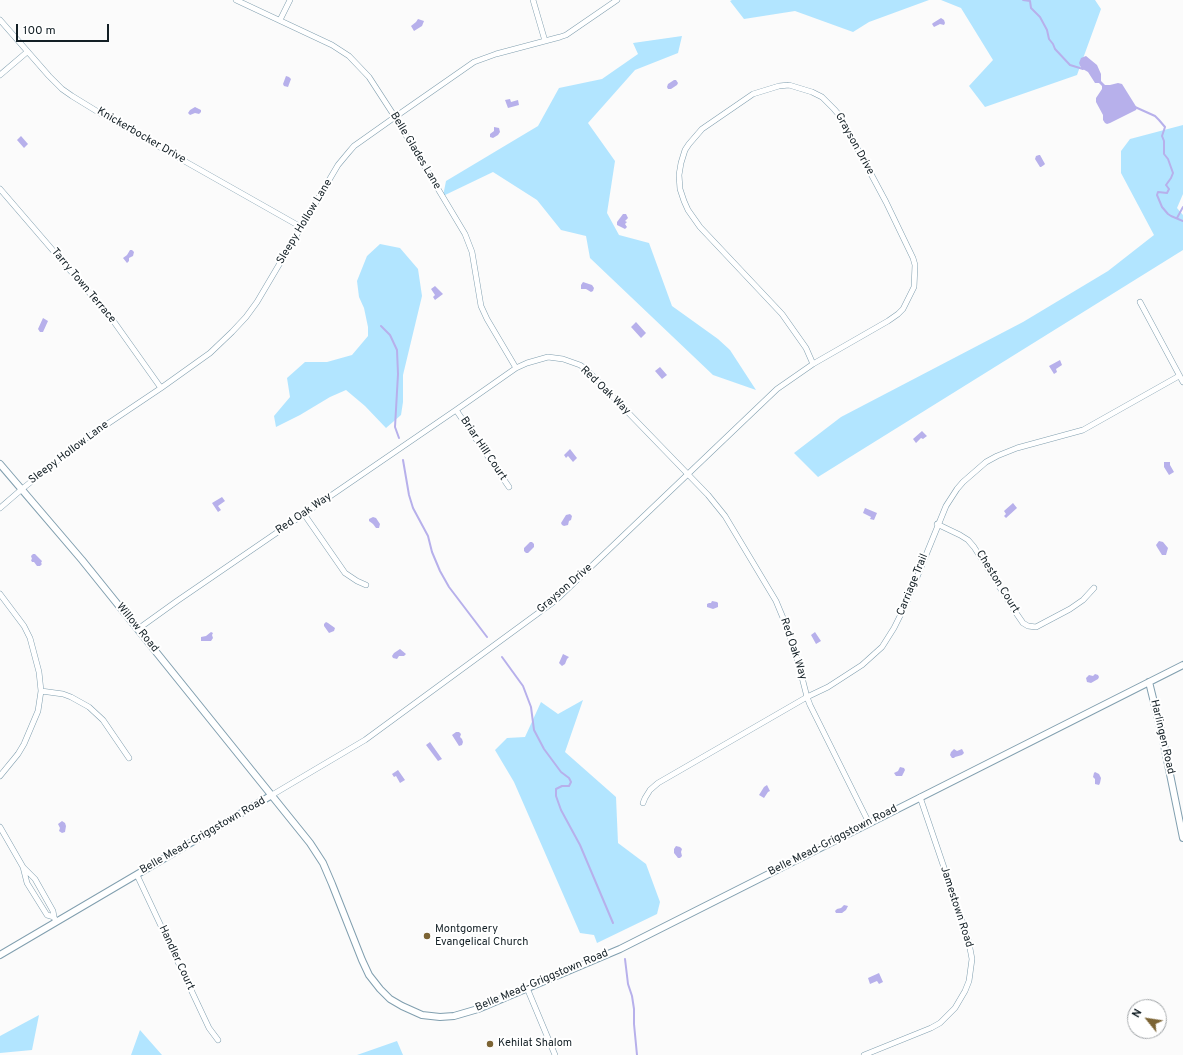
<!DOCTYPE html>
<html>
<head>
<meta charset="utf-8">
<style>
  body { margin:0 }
  #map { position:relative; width:1183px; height:1055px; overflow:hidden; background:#fbfbfb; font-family:Overpass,sans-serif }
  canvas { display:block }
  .north { position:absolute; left:1127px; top:999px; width:40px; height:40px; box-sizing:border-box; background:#fff; border:1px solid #a1a5a8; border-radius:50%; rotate:300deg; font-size:11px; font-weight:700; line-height:16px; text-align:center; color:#131f25 }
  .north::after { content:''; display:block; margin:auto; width:14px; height:18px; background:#7c6434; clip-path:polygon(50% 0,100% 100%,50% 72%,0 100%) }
  .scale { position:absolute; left:16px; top:24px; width:93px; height:18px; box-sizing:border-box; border:2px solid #131f25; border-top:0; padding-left:5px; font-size:12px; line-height:14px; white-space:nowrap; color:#131f25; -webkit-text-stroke:3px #fff; paint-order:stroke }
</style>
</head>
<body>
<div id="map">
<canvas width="1183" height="1055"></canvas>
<div class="north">N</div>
<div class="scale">100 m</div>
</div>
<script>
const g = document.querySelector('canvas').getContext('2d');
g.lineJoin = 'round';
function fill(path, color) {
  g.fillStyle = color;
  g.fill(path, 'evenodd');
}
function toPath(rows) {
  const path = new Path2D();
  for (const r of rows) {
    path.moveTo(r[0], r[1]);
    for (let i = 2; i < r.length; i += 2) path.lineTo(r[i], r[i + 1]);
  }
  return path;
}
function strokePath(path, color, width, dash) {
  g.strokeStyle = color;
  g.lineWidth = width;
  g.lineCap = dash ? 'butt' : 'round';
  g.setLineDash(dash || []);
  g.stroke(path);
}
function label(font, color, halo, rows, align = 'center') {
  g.font = font + ' Overpass,sans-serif';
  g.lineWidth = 4;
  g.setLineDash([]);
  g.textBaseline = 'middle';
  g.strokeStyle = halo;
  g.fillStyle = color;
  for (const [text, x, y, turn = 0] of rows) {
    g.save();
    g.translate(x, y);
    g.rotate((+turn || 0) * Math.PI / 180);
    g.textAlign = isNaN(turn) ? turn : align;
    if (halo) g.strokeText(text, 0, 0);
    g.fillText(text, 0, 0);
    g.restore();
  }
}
fill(toPath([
  [732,0,929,0,869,22,853,32,795,11,744,19,730,1],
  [941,0,1095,0,1101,9,1077,75,985,107,969,86,993,60,961,8],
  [682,36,678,53,635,70,588,123,615,161,607,213,619,235,649,243,672,306,718,339,730,350,756,390,713,375,590,258,586,236,561,230,537,200,493,172,443,196,446,181,538,126,559,88,602,79,638,54,633,43],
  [1183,125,1183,194,1177,208,1183,215,1183,250,818,477,794,453,841,417,1023,322,1108,271,1154,235,1121,173,1121,151,1130,139],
  [380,244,400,248,418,269,422,296,403,375,403,402,401,415,386,428,365,406,346,390,330,397,300,415,276,427,274,416,290,397,287,378,305,362,327,362,352,355,368,336,368,327,364,308,359,297,357,281,367,256],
  [583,700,565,752,616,797,618,843,646,864,660,902,657,914,597,943,594,935,580,933,514,782,495,750,507,738,525,737,541,702,558,714],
  [39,1015,32,1050,0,1053,0,1036],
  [140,1030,162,1055,131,1055],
  [397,1041,403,1055,357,1055]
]), '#b2e5ff');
fill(toPath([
  [941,18,944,20,945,23,944,25,940,24,934,27,932,24,933,23],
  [418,19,424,21,422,26,414,31,411,26,416,22],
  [1086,56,1097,65,1101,74,1101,81,1105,85,1110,85,1118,83,1122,84,1137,108,1136,110,1110,123,1107,124,1105,123,1103,120,1103,115,1096,102,1096,98,1102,89,1102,86,1099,83,1095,83,1088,72,1081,68,1079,63,1081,58],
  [286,76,289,77,291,79,288,87,284,86,283,84],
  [674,80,676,80,678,83,677,85,671,89,668,89,667,87,668,84],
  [510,99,511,102,518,100,519,105,508,108,505,100],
  [195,107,201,110,201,112,199,114,195,113,190,115,188,113,190,110],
  [494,127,499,128,500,132,498,135,493,138,490,137,490,134,494,131],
  [21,136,28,144,24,148,17,140],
  [1039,155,1040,155,1045,164,1044,165,1041,167,1040,167,1035,159,1036,156],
  [623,214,626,214,628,218,625,221,627,222,625,224,627,227,625,229,617,225,617,222],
  [130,250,132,250,134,252,133,256,129,258,129,261,127,263,123,258,127,255],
  [583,282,592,285,594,288,593,291,591,292,586,289,581,289,581,285],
  [435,286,443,294,435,300,433,297,435,295,431,289],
  [43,318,48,321,43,332,40,332,38,329],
  [636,322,646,333,641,338,631,327],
  [1060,360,1062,365,1056,369,1057,372,1054,374,1049,366],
  [660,367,667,375,662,379,655,371],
  [922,431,927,436,923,439,921,438,916,443,913,439],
  [570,449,577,458,573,462,568,456,566,458,564,455],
  [1164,462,1170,462,1170,465,1174,472,1169,475,1164,467],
  [222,497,225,501,218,506,221,510,218,512,212,503],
  [1013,503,1017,508,1006,518,1004,516,1006,514,1004,511],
  [865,508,877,513,874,520,870,519,871,517,863,513],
  [570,514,572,516,571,520,569,521,568,525,564,526,562,525,561,523,566,515],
  [373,517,376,518,380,524,379,528,376,528,373,524,369,521,369,519],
  [1159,541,1163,542,1168,548,1166,555,1162,555,1157,547,1156,545],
  [530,542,532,542,534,544,534,547,528,553,526,553,524,551,524,548],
  [33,554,35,554,42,561,41,563,42,564,40,566,37,566,34,562,32,562,31,560,32,559,31,556],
  [712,601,717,602,718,603,718,607,713,609,707,607,707,604,709,603,711,603],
  [326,622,328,623,335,628,334,631,329,633,324,626,324,624],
  [211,632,213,633,212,635,213,638,211,641,201,641,201,637,206,636],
  [815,632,821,641,816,644,811,635],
  [400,649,406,654,404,656,399,656,397,659,393,658,392,656,394,653],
  [563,654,569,657,567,659,565,664,562,666,559,663],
  [1095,674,1098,675,1099,677,1098,679,1091,683,1087,682,1086,678,1089,675,1093,676],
  [456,732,459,732,461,734,460,737,462,739,463,742,462,745,459,746,452,735],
  [430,742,442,759,438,761,426,745],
  [954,749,957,751,962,749,964,753,962,755,955,757,954,758,952,758,950,755,951,752],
  [900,767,904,768,905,770,902,776,896,776,894,773,898,771],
  [398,770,405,780,400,783,396,776,394,777,392,774],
  [1095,772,1099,774,1101,778,1100,783,1099,785,1095,784,1095,779,1093,777,1094,773],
  [767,785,770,791,768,792,764,798,759,795,764,787],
  [62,821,65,823,66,826,65,832,62,833,59,831,60,828,58,824],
  [676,846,680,847,682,849,681,852,682,856,680,858,678,858,674,853,674,849],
  [844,905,848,906,846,910,842,913,836,913,835,911,837,909,841,908],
  [879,973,883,982,879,984,877,981,870,984,868,978]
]), '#b7b0eb');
strokePath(toPath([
  [1023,0,1030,1,1031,8,1040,17,1047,30,1049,39,1053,44,1055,49,1070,65,1083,69],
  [1135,107,1155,116,1159,120,1165,127,1162,136,1164,141,1164,154,1168,159,1173,173,1171,178,1166,185,1169,189,1167,193,1158,192,1157,195,1162,207,1168,214,1171,216,1183,221],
  [1177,218,1183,207],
  [381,326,390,335,397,350,398,374,395,427,399,438],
  [403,460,409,495,413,508,428,536,432,552,440,571,449,587,487,637],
  [502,657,523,686,531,707,534,730,544,749,561,772,569,778,571,782,569,786,562,786,556,789,556,796,561,810,580,845,613,923],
  [625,959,628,984,632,996,634,1009,634,1024,637,1055]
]), '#b7b0eb', 2);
const minor = toPath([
  [236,0,332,45,349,56,369,77,395,117,465,234,472,252,481,306,487,319,516,368],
  [533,0,545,41],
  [0,20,49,76,62,89,72,96,103,115,301,227],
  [280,20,290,0],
  [0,75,27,52],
  [789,85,812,92,822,97,834,109,840,116,886,202,913,258,915,265,914,287,903,309,898,314,888,321,813,364,806,348,782,314,700,227,688,210,684,201,680,189,679,175,681,163,685,150,689,144,702,129,753,94,779,86,789,85],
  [0,189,112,319,161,388],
  [1140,302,1183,382],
  [456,410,509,487],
  [0,508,22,489,82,441,161,388,210,353,232,332,246,317,257,302,338,165,348,153,354,146,395,117,474,62,496,54,560,37,566,35,617,0],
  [304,514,345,573,357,581,366,585],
  [937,524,960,535,968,540,974,547,1014,610,1023,623,1028,626,1036,627,1070,609,1083,600,1094,588],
  [0,594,24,626,30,638,39,672,41,691,38,711,24,744,18,754,0,776],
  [138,629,177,601,456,410,516,368,527,363,548,357,563,359,580,365,586,369,708,495,725,516,776,601,786,625,796,654,807,697,810,705,869,823],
  [41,691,63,694,71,697,89,707,103,720,129,758],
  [272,795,365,740,556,600,777,389,813,364],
  [643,803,645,798,650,790,658,783,807,697,828,687,862,665,882,647,894,628,906,604,946,506,957,489,963,482,986,462,997,456,1017,448,1083,430,1179,376],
  [0,827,23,867,35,879,53,911,54,917,56,922],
  [23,867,27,883,47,915,54,917],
  [137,875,209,1028,218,1040],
  [527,988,555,1055],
  [864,1055,931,1028,940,1023,955,1008,965,991,969,981,972,959,968,938,920,797]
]);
const tertiary = toPath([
  [0,464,82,560,310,843,323,863,332,884,362,960,369,975,380,989,390,999,402,1006,422,1015,440,1017,454,1016,478,1009,620,949,1183,665],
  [1149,682,1162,735,1183,838],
  [0,955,272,795]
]);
strokePath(minor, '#819faf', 6);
strokePath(tertiary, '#819faf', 8);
strokePath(minor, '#fff', 5);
strokePath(tertiary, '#fff', 6);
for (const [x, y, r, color] of [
  [427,936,4,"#7c6434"],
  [490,1044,4,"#7c6434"]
]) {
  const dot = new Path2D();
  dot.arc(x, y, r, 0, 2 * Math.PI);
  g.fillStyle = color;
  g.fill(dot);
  strokePath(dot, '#fff', 1.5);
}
label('11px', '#131f25', '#fff', [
  ["Knickerbocker Drive",141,136,30],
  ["Grayson Drive",854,144,61],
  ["Belle Glades Lane",415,151,59],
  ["Sleepy Hollow Lane",305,222,-59],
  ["Tarry Town Terrace",83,286,50],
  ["Red Oak Way",605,391,44],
  ["Briar Hill Court",483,449,56],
  ["Sleepy Hollow Lane",69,453,-37],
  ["Red Oak Way",304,514,-34],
  ["Cheston Court",997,582,58],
  ["Carriage Trail",913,585,-68],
  ["Grayson Drive",565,589,-41],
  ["Willow Road",137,628,51],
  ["Red Oak Way",793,649,72],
  ["Harlingen Road",1162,737,77],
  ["Belle Mead-Griggstown Road",203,836,-30],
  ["Belle Mead-Griggstown Road",833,841,-27],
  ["Jamestown Road",956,907,72],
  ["Handler Court",176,958,65],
  ["Belle Mead-Griggstown Road",542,981,-23]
]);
label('11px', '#131f25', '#fff', [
  ["Montgomery",435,930],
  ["Evangelical Church",435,943],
  ["Kehilat Shalom",498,1044]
], 'left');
</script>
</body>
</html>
